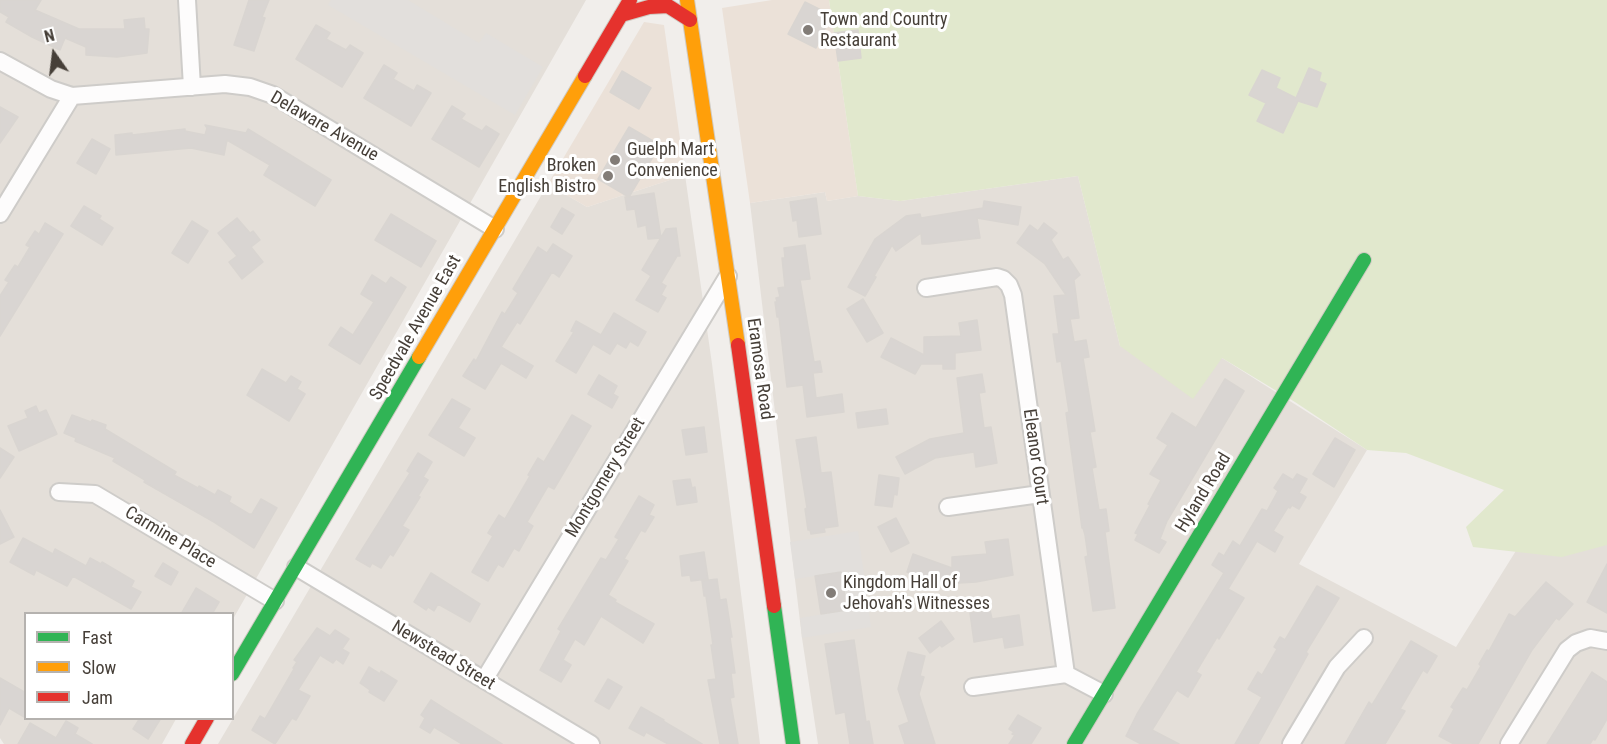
<!DOCTYPE html>
<html>
<head>
<meta charset="utf-8">
<style>
  body { margin:0 }
  #map { position:relative; width:1607px; height:744px; overflow:hidden; background:#f1eeeb; font-family:"Roboto Condensed",sans-serif }
  canvas { display:block }
  .legend { position:absolute; left:24px; top:612px; width:210px; height:108px; box-sizing:border-box; background:#fff; border:2px solid #b5b2af; margin:0; padding:8px 10px; list-style:none; font-size:18px; color:#463f38 }
  .legend li { display:flex; align-items:center; gap:12px; height:30px }
  .legend b { width:30px; border:2px solid #b5b2af }
  .north { position:absolute; left:24px; top:24px; width:60px; height:60px; -webkit-text-stroke:4px #fff; paint-order:stroke; rotate:346deg; font-size:16px; font-weight:700; line-height:24px; text-align:center; color:#463f38 }
  .north::after { content:''; display:block; margin:auto; width:21px; height:27px; background:#463f38; clip-path:polygon(50% 0,100% 100%,50% 72%,0 100%) }
</style>
</head>
<body>
<div id="map">
<canvas width="1607" height="744"></canvas>
<ul class="legend">
<li><b style="height:8px;background:#30b455"></b>Fast</li>
<li><b style="height:8px;background:#ff9f0a"></b>Slow</li>
<li><b style="height:8px;background:#e5322d"></b>Jam</li>
</ul>
<div class="north">N</div>
</div>
<script>
const g = document.querySelector('canvas').getContext('2d');
g.lineJoin = 'round';
function fill(path, color) {
  g.fillStyle = color;
  g.fill(path, 'evenodd');
}
function toPath(rows) {
  const path = new Path2D();
  for (const r of rows) {
    path.moveTo(r[0], r[1]);
    for (let i = 2; i < r.length; i += 2) path.lineTo(r[i], r[i + 1]);
  }
  return path;
}
function strokePath(path, color, width, dash) {
  g.strokeStyle = color;
  g.lineWidth = width;
  g.lineCap = dash ? 'butt' : 'round';
  g.setLineDash(dash || []);
  g.stroke(path);
}
function label(font, color, halo, rows, align = 'center') {
  g.font = font + ' "Roboto Condensed",sans-serif';
  g.lineWidth = 6;
  g.setLineDash([]);
  g.textBaseline = 'middle';
  g.strokeStyle = halo;
  g.fillStyle = color;
  for (const [text, x, y, turn = 0] of rows) {
    g.save();
    g.translate(x, y);
    g.rotate((+turn || 0) * Math.PI / 180);
    g.textAlign = isNaN(turn) ? turn : align;
    if (halo) g.strokeText(text, 0, 0);
    g.fillText(text, 0, 0);
    g.restore();
  }
}
fill(toPath([
  [0,0,586,0,233,619,232,614,26,614,26,718,176,719,162,744,4,744,0,738],
  [685,175,712,364,760,744,218,744,548,184,587,207],
  [1078,176,1120,346,1222,358,1367,450,1299,564,1456,647,1542,509,1607,545,1607,744,818,744,802,638,750,203,825,192,827,201,858,196,900,201]
]), '#e4dfd9');
fill(toPath([
  [772,0,829,0,858,196,827,201,825,192,750,203,722,8],
  [644,22,664,25,685,175,587,207,548,184]
]), '#ebe1d8');
fill(toPath([
  [829,0,1607,0,1607,545,1562,557,1473,547,1466,527,1504,490,1406,453,1367,450,1295,402,1222,358,1193,399,1120,346,1078,176,900,201,858,196]
]), '#e1e8cd');
fill(toPath([
  [331,0,408,0,479,43,486,33,543,67,515,115,328,5],
  [858,531,871,627,802,638,800,618,847,610,815,576,795,579,790,542]
]), '#e2dfdc');
const building = toPath([
  [0,0,41,0,35,10,79,29,125,29,124,20,144,18,145,29,149,29,147,53,117,57,86,55,86,47,65,38,60,50,32,37,6,22,9,17,0,12,0,0],
  [249,0,269,0,262,17,265,18,254,51,234,45,249,0],
  [805,2,831,15,816,48,788,34,805,2],
  [316,25,330,33,326,39,346,50,350,45,363,53,342,87,296,59,316,25],
  [858,30,861,58,838,61,834,33,858,30],
  [384,65,397,73,393,79,414,91,417,85,431,93,411,126,364,98,384,65],
  [1309,68,1321,73,1319,81,1326,84,1317,107,1298,101,1283,133,1257,121,1266,103,1249,95,1262,70,1280,78,1276,88,1296,98,1309,68],
  [622,71,651,88,639,109,610,92,622,71],
  [452,106,465,114,461,119,482,131,486,126,499,134,479,167,432,139,452,106],
  [0,107,18,117,0,143,0,107],
  [205,125,246,133,248,129,331,180,315,206,264,175,270,165,227,140,224,155,191,148,116,155,115,135,132,133,132,135,185,129,185,131,205,135,207,128,205,125],
  [629,127,660,145,629,197,654,193,661,238,648,239,646,225,638,227,635,209,627,210,625,197,629,197,598,179,629,127],
  [92,139,110,149,96,174,77,163,92,139],
  [816,198,821,234,799,237,797,220,793,221,790,202,816,198],
  [984,201,1021,207,1018,225,977,218,980,238,929,244,922,244,921,233,896,251,892,245,874,276,876,277,865,296,848,287,875,239,906,216,920,214,921,218,983,208,984,201],
  [84,206,101,216,99,219,113,228,102,245,71,226,84,206],
  [562,208,574,215,562,234,551,227,562,208],
  [391,214,436,241,421,267,375,240,391,214],
  [237,218,250,233,253,231,260,240,251,247,263,262,242,279,229,262,237,256,218,233,237,218],
  [192,221,208,231,188,263,172,253,192,221],
  [45,223,63,234,0,336,0,296,9,282,5,280,15,265,18,267,30,247,26,245,35,231,39,234,45,223],
  [1044,223,1057,233,1051,240,1063,260,1068,257,1080,275,1074,280,1079,318,1070,319,1074,342,1086,340,1089,357,1083,358,1095,431,1090,432,1096,467,1092,468,1099,510,1106,509,1109,531,1105,532,1115,608,1093,611,1088,575,1085,557,1088,556,1085,535,1083,528,1082,528,1066,413,1069,412,1061,361,1057,362,1053,334,1059,334,1054,296,1066,295,1045,264,1017,243,1030,225,1038,231,1044,223],
  [676,228,680,256,677,256,661,283,666,286,661,295,666,298,658,312,636,300,651,276,642,270,666,229,676,228],
  [553,244,572,256,559,277,552,272,520,324,517,322,501,347,533,366,526,378,501,363,485,389,463,376,474,359,476,361,502,312,505,314,518,293,513,289,538,247,547,253,553,244],
  [805,245,810,279,800,280,814,362,820,361,822,372,813,373,816,398,842,394,844,412,807,417,803,385,787,387,779,317,777,317,775,302,777,302,776,298,780,297,778,288,785,287,782,258,785,258,784,248,805,245],
  [372,275,386,284,391,277,406,287,360,364,329,345,341,327,353,335,374,302,361,294,372,275],
  [863,299,883,333,867,342,847,309,863,299],
  [614,313,646,332,638,346,630,341,626,348,617,343,610,354,593,344,576,373,556,361,574,332,571,331,576,321,601,335,614,313],
  [977,320,981,350,955,353,955,369,943,369,943,364,921,364,915,374,881,357,891,338,924,355,924,337,961,336,959,323,977,320],
  [262,369,286,383,291,376,301,382,297,389,305,394,289,421,247,395,262,369],
  [982,374,985,392,979,393,984,428,991,427,997,463,976,467,974,452,935,458,905,474,896,457,930,439,964,433,957,378,982,374],
  [599,375,617,386,613,394,618,397,612,408,588,394,599,375],
  [1225,379,1244,391,1167,521,1160,539,1166,542,1159,553,1135,540,1138,534,1135,533,1150,505,1148,504,1161,480,1150,474,1168,445,1157,438,1172,413,1196,428,1225,379],
  [452,399,470,409,458,428,475,438,464,456,429,435,452,399],
  [36,406,39,413,46,410,57,434,19,451,8,426,28,418,25,411,36,406],
  [886,409,888,424,858,428,856,413,886,409],
  [72,415,91,422,92,420,106,425,105,429,176,472,174,475,198,488,199,486,215,495,218,490,231,497,229,502,249,514,252,514,261,499,277,508,254,548,214,522,144,482,145,480,113,461,115,458,75,441,76,438,64,433,72,415],
  [572,415,591,426,554,489,548,486,527,522,533,526,519,551,514,548,503,567,498,564,488,581,472,572,493,536,488,533,499,515,505,519,530,476,528,475,538,458,544,462,572,415],
  [704,427,707,452,686,455,682,430,704,427],
  [816,437,821,473,831,472,838,526,824,528,825,532,811,534,810,530,808,530,805,509,807,508,796,440,816,437],
  [1335,438,1355,450,1334,487,1313,474,1335,438],
  [0,448,14,457,0,478,0,448],
  [418,453,432,462,423,477,428,480,418,496,420,497,402,526,409,530,393,556,390,554,381,568,372,563,370,567,356,559,410,473,407,471,418,453],
  [1283,474,1293,480,1297,474,1307,479,1299,493,1306,497,1299,509,1292,505,1290,508,1288,507,1273,531,1283,537,1275,552,1257,541,1228,589,1244,598,1219,639,1217,637,1196,672,1201,675,1188,697,1177,690,1152,730,1179,744,1141,744,1126,736,1137,714,1224,573,1212,565,1219,553,1224,556,1233,541,1240,546,1262,509,1267,511,1278,491,1274,488,1283,474],
  [879,475,899,478,897,495,894,494,892,507,875,505,879,475],
  [690,479,692,488,695,487,697,502,677,505,673,481,690,479],
  [639,496,654,505,649,515,654,517,645,532,641,530,624,559,628,561,608,595,616,600,615,602,654,624,643,643,601,616,584,645,575,639,563,660,571,665,561,682,540,670,561,631,558,629,601,558,606,560,619,539,615,537,639,496],
  [0,510,14,537,0,544,0,510],
  [896,518,909,543,891,552,878,527,896,518],
  [23,538,53,554,55,549,86,566,90,558,101,564,102,562,134,581,131,587,141,592,131,609,73,576,67,586,36,570,34,575,10,562,23,538],
  [1008,539,1013,575,976,582,941,584,907,572,913,554,952,568,952,557,987,554,985,542,1008,539],
  [704,552,708,579,691,581,690,575,682,576,680,556,704,552],
  [163,563,178,572,171,585,155,576,163,563],
  [1607,564,1607,613,1587,602,1607,564],
  [841,572,847,610,821,614,815,576,841,572],
  [431,573,480,604,470,622,438,604,434,611,428,607,426,610,414,602,431,573],
  [717,579,720,600,726,599,732,637,730,637,735,673,731,673,734,697,730,698,738,744,720,744,708,680,716,679,711,645,713,645,706,596,704,596,702,581,717,579],
  [1546,582,1573,604,1559,620,1556,618,1532,650,1478,744,1454,744,1439,736,1454,709,1451,707,1463,688,1467,690,1481,666,1479,664,1487,650,1489,651,1509,614,1515,617,1546,582],
  [1317,586,1339,598,1306,652,1308,654,1258,744,1235,744,1262,697,1248,689,1258,672,1262,675,1277,649,1274,647,1280,637,1285,640,1317,586],
  [196,588,219,602,212,614,181,614,196,588],
  [990,610,992,619,1019,615,1023,645,1005,648,1003,637,974,642,970,613,990,610],
  [941,621,954,639,942,647,940,645,930,653,919,638,941,621],
  [317,628,330,636,335,630,349,639,342,649,349,653,343,664,336,659,333,663,320,655,298,690,310,696,296,720,292,718,275,744,252,730,260,716,265,719,294,669,293,668,297,662,294,660,317,628],
  [854,640,866,722,869,721,873,744,850,744,845,712,836,714,825,644,854,640],
  [1411,641,1437,656,1427,673,1423,670,1400,709,1405,711,1385,744,1345,744,1369,702,1372,705,1411,641],
  [908,652,925,656,920,676,924,677,919,694,935,744,905,744,899,726,909,722,898,689,908,652],
  [369,667,380,674,381,671,397,681,384,701,369,692,370,690,360,683,369,667],
  [1592,672,1607,682,1607,719,1595,740,1593,739,1590,744,1547,744,1592,672],
  [0,678,26,693,26,718,9,708,0,725,0,678],
  [608,679,622,687,609,709,595,701,608,679],
  [431,700,445,709,502,744,462,744,434,727,430,733,420,727,425,718,421,715,431,700],
  [641,707,664,720,663,721,702,744,668,744,646,732,644,736,629,728,641,707],
  [1018,715,1041,728,1031,744,1009,744,1015,735,1012,734,1014,732,1009,729,1018,715],
  [140,718,161,718,148,739,133,729,140,718],
  [66,721,78,728,75,734,92,744,18,744,30,723,56,738,66,721]
]);
fill(building, '#d9d5d2');
strokePath(building, '#d9d5d1', 1.5);
const street = toPath([
  [187,0,192,87],
  [0,61,51,89,72,96,225,84,250,87,273,95,495,229],
  [0,214,72,96],
  [926,288,997,277,1003,279,1009,285,1013,295,1066,674],
  [59,492,95,494,275,601],
  [948,507,1040,494],
  [296,567,591,744],
  [1066,674,1104,694],
  [484,680,728,276],
  [973,687,1066,674],
  [1291,744,1337,667,1364,638],
  [1509,744,1567,650,1576,643,1590,638,1607,641]
]);
const fast = toPath([
  [774,606,793,744],
  [232,674,419,357],
  [1074,744,1364,260]
]);
const slow = toPath([
  [687,0,738,345],
  [419,357,585,76]
]);
const jam = toPath([
  [621,15,649,7,668,6,690,20],
  [585,76,630,0],
  [738,345,774,606],
  [192,744,207,718]
]);
strokePath(street, '#ceccc9', 20);
strokePath(fast, '#cfcac2', 16);
strokePath(slow, '#cfcac2', 16);
strokePath(jam, '#cfcac2', 16);
strokePath(street, '#fdfcfc', 16);
strokePath(fast, '#30b455', 14);
strokePath(slow, '#ff9f0a', 14);
strokePath(jam, '#e5322d', 14);
for (const [x, y, r, color] of [
  [808,30,6,"#827c77"],
  [615,160,6,"#827c77"],
  [608,176,6,"#827c77"],
  [831,593,6,"#827c77"]
]) {
  const dot = new Path2D();
  dot.arc(x, y, r, 0, 2 * Math.PI);
  g.fillStyle = color;
  g.fill(dot);
  strokePath(dot, '#fff', 2);
}
label('18px', '#463f38', '#fff', [
  ["Town and Country",820,20],
  ["Restaurant",820,41],
  ["Guelph Mart",627,150],
  ["Convenience",627,171],
  ["Broken",596,166,"right"],
  ["English Bistro",596,187,"right"],
  ["Kingdom Hall of",843,583],
  ["Jehovah's Witnesses",843,604]
], 'left');
label('18px', '#463f38', '#fff', [
  ["Delaware Avenue",324,127,30],
  ["Speedvale Avenue East",416,328,-60],
  ["Eramosa Road",759,369,82],
  ["Eleanor Court",1035,457,82],
  ["Montgomery Street",606,478,-59],
  ["Hyland Road",1204,493,-59],
  ["Carmine Place",170,538,31],
  ["Newstead Street",443,656,31]
]);
</script>
</body>
</html>
